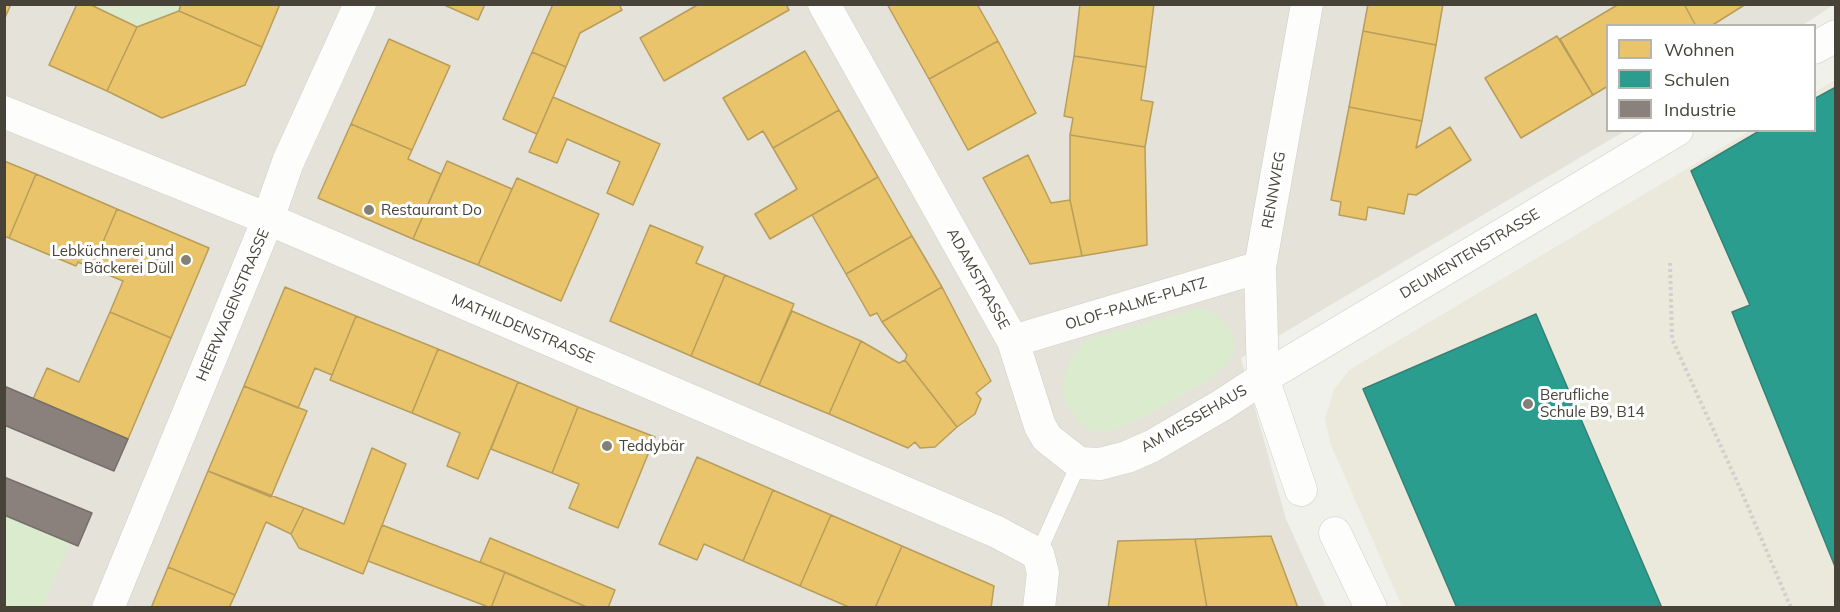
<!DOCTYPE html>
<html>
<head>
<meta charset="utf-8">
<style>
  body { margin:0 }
  #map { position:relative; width:1840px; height:612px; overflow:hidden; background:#f1f1ec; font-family:Mulish,sans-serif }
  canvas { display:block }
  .frame { position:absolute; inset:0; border:6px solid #474338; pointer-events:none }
  .legend { position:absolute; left:1606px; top:24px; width:210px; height:108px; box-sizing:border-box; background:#fff; border:2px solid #b5b4af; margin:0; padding:8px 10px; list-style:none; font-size:18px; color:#474338 }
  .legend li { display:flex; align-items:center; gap:12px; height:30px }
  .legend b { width:30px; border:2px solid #b5b4af }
</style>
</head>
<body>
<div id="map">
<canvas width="1840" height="612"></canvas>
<div class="frame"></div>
<ul class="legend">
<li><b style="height:16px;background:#e9c46a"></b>Wohnen</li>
<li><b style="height:16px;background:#2a9d8f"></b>Schulen</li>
<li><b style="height:16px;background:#8a817c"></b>Industrie</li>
</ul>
</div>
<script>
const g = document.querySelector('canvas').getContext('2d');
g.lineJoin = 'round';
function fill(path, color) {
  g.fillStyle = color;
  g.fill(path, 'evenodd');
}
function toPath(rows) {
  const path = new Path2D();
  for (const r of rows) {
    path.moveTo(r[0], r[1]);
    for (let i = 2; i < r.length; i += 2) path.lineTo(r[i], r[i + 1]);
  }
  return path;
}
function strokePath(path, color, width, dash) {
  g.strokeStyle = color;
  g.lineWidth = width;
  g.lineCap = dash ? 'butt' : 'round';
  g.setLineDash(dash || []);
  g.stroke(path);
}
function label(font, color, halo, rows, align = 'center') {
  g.font = font + ' Mulish,sans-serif';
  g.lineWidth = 6;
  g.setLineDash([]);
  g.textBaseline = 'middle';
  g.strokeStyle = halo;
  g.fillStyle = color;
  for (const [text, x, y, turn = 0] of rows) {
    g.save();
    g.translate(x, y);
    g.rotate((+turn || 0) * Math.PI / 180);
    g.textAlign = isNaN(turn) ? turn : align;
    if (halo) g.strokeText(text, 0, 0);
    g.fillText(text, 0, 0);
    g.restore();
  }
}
fill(toPath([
  [1835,4,1803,25,1608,26,1608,130,1625,131,1241,358,1286,519,1326,607,5,608,4,5]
]), '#e5e3d9');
fill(toPath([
  [1835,80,1835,607,1402,607,1331,445,1325,418,1334,390,1349,370,1750,131,1814,130,1815,92]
]), '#ebe9dc');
fill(toPath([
  [89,5,181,5,179,11,137,27],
  [1196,309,1207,310,1220,317,1232,333,1235,348,1231,358,1222,369,1208,380,1148,415,1120,428,1109,431,1090,430,1079,422,1065,403,1062,390,1063,381,1070,359,1081,345,1088,339],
  [4,515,70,543,43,607,5,607]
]), '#dbebcd');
const homes = toPath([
  [4,4,11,4,4,20,4,4],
  [77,4,89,4,137,27,107,91,49,65,77,4],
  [181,4,280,4,262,47,179,11,181,4],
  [442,4,485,4,478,20,442,4],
  [553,4,619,4,622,10,580,33,566,67,532,52,553,4],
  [786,4,789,10,664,81,640,38,699,4,786,4],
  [887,4,977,4,998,41,929,79,887,4],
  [1080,4,1154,4,1146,67,1074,56,1080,4],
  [1368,4,1443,4,1436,45,1363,31,1368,4],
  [1619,4,1684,4,1696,26,1608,26,1608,86,1593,95,1560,39,1619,4],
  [1684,4,1746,4,1711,26,1696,26,1684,4],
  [179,11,262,47,245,85,162,118,107,91,137,27,179,11],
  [1363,31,1436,45,1422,121,1349,107,1363,31],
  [1557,36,1593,95,1521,138,1485,78,1557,36],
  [389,39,450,66,412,150,351,124,389,39],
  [998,41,1036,113,968,150,929,79,998,41],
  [805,51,839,110,773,148,763,131,748,140,723,98,805,51],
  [532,52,566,67,537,134,503,119,532,52],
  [1074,56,1146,67,1141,100,1153,102,1145,147,1070,135,1073,118,1064,116,1074,56],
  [553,97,660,144,633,205,607,193,620,162,567,139,557,163,529,152,553,97],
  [1349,107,1422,121,1416,148,1450,127,1471,160,1416,195,1408,194,1404,214,1368,207,1366,220,1339,215,1341,202,1331,200,1349,107],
  [839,110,878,177,770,239,755,214,797,189,773,148,839,110],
  [351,124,412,150,408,159,441,174,413,239,318,198,351,124],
  [1070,135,1145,147,1147,245,1082,256,1070,200,1070,135],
  [1028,155,1051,203,1070,200,1082,256,1030,264,983,178,1028,155],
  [4,161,36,174,9,238,4,236,4,161],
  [447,161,512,189,478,265,413,239,447,161],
  [36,174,117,209,92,268,78,262,76,266,9,238,36,174],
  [878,177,912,236,846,274,812,215,878,177],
  [517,178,599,214,561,301,478,265,517,178],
  [117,209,209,248,171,338,110,312,123,281,92,268,117,209],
  [650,225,703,247,696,263,725,275,691,356,610,321,650,225],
  [912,236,942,287,882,322,877,313,870,316,846,274,912,236],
  [725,275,794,304,759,385,691,356,725,275],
  [285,287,356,316,332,375,315,368,298,408,244,386,285,287],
  [942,287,991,381,976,393,981,399,975,414,957,427,905,360,907,355,882,322,942,287],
  [792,311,861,341,829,414,759,385,792,311],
  [110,312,171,338,128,439,33,399,47,368,79,382,110,312],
  [356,316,438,349,412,413,330,380,356,316],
  [861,341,899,363,905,360,957,427,935,447,920,448,915,442,908,448,829,414,861,341],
  [438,349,518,382,478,479,447,466,460,433,412,413,438,349],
  [518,382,578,407,552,473,491,449,518,382],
  [244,386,307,411,271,497,208,471,244,386],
  [578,407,655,437,618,528,569,508,579,484,552,473,578,407],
  [372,448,406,464,363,574,299,548,291,534,304,508,344,524,372,448],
  [697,457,773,490,743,561,704,544,697,560,659,544,697,457],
  [208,471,304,508,291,534,266,522,235,595,168,567,208,471],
  [773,490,831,515,800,586,743,561,773,490],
  [831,515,902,546,875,608,851,608,800,586,831,515],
  [382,525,505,572,491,608,368,561,382,525],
  [1271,536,1298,608,1207,608,1195,539,1271,536],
  [490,538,615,590,608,608,589,608,480,562,490,538],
  [1195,539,1207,608,1108,608,1118,541,1195,539],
  [902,546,994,586,991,608,875,608,902,546],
  [168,567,235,595,229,608,151,608,168,567],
  [505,572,589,608,491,608,505,572]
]);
fill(homes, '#e9c46a');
strokePath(homes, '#b89d5b', 1.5);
const schools = toPath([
  [1836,87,1836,569,1732,312,1750,305,1691,171,1761,130,1814,130,1814,99,1836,87],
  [1536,314,1556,361,1662,608,1457,608,1363,389,1536,314]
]);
fill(schools, '#2a9d8f');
strokePath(schools, '#338275', 1.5);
const industry = toPath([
  [4,386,128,439,114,471,4,425,4,386],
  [4,477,92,513,78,546,4,515,4,477]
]);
fill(industry, '#8a817c');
strokePath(industry, '#766e68', 1.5);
const lane = toPath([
  [1038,554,1079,463]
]);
const street = toPath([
  [824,4,1013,341,1040,426,1047,438,1079,463,1100,464,1127,457,1152,446,1222,405,1263,378,1677,130],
  [1814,48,1836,36],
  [4,112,268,219,997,532,1038,554,1043,573,1039,608],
  [1013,341,1260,267],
  [1301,490,1263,378,1260,267,1307,4],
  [1335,533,1371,608],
  [108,608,268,219,288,162,360,4]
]);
strokePath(lane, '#cfcec9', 16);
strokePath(street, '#cfcec9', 33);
strokePath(toPath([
  [1670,263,1672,339,1739,486,1791,608]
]), '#d1d1cb', 4, [3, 3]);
strokePath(lane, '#fdfdfc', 15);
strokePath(street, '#fdfdfc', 32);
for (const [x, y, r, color] of [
  [369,210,6,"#828077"],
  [186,260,6,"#828077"],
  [1528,404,6,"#828077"],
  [607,446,6,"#828077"]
]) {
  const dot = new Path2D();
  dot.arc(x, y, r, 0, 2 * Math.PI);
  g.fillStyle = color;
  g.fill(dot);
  strokePath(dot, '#fff', 2);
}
label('15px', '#474338', '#fff', [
  ["RENNWEG",1274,190,-80],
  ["DEUMENTENSTRASSE",1470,254,-31],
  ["ADAMSTRASSE",978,279,61],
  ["OLOF-PALME-PLATZ",1136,304,-17],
  ["HEERWAGENSTRASSE",233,305,-67],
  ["MATHILDENSTRASSE",523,329,23],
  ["AM MESSEHAUS",1194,419,-30]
]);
label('15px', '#474338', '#fff', [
  ["Restaurant Do",381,210],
  ["Lebküchnerei und",174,251,"right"],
  ["Bäckerei Düll",174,268,"right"],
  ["Berufliche",1540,395],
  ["Schule B9, B14",1540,412],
  ["Teddybär",619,446]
], 'left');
</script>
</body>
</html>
